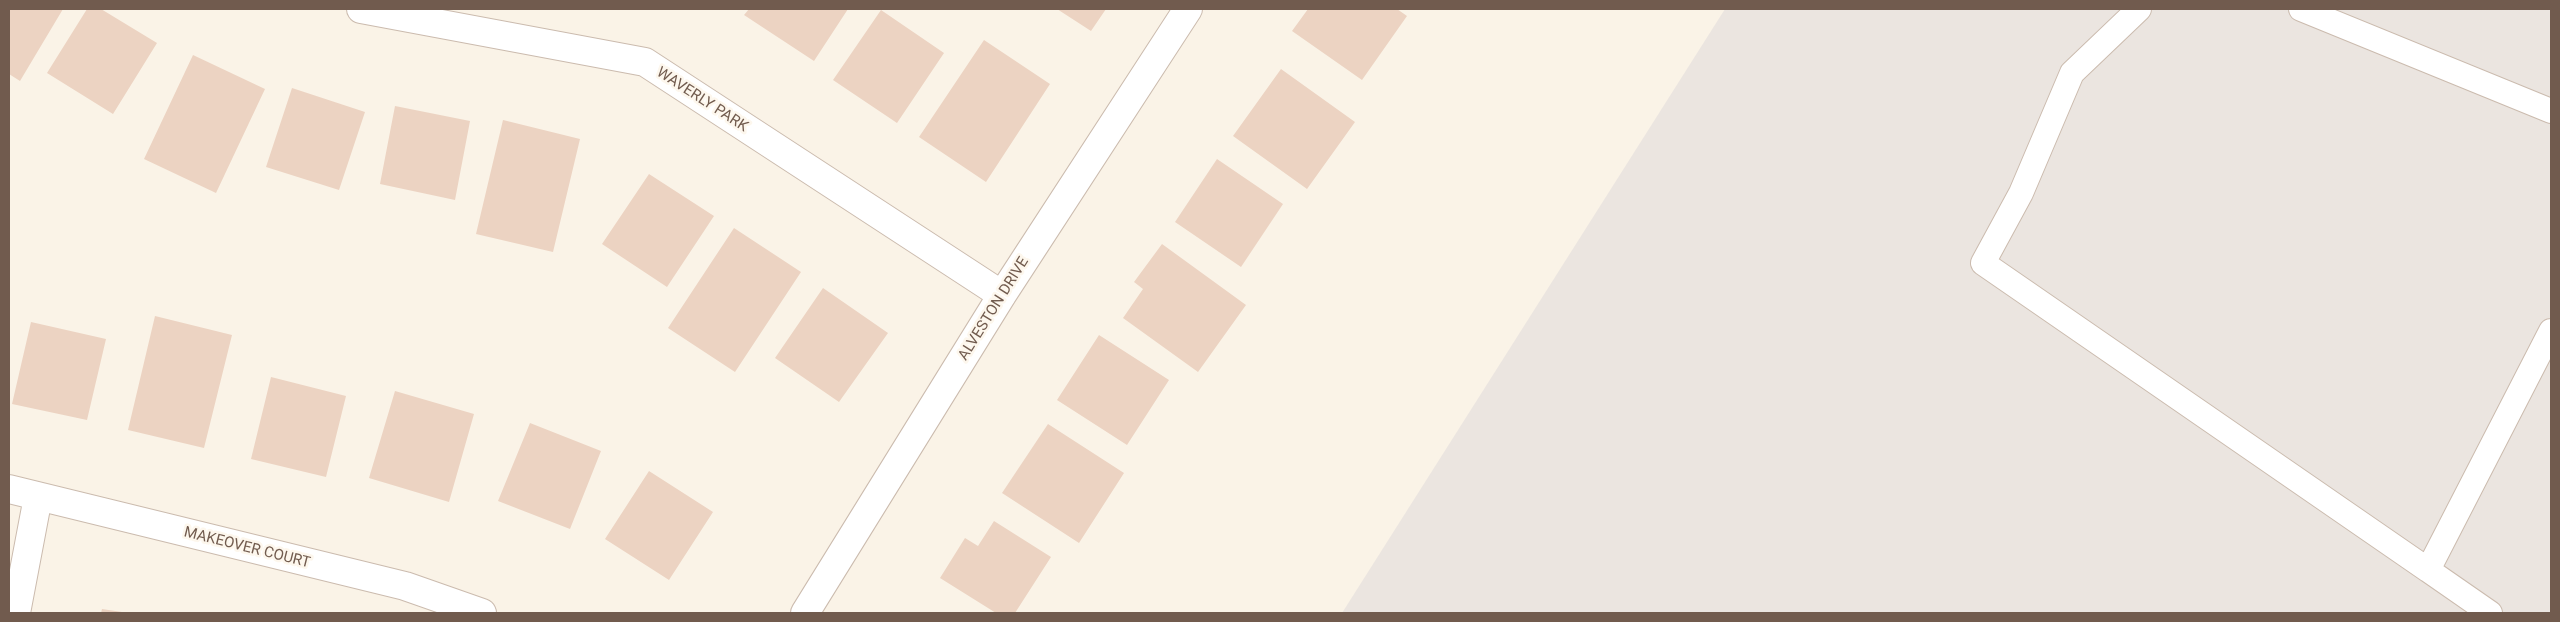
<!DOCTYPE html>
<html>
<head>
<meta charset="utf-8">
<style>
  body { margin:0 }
  #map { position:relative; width:2560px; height:622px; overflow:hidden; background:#faf3e7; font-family:Roboto,sans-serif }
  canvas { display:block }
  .frame { position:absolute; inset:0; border:10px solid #715b4e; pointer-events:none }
</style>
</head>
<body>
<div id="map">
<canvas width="2560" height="622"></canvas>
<div class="frame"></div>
</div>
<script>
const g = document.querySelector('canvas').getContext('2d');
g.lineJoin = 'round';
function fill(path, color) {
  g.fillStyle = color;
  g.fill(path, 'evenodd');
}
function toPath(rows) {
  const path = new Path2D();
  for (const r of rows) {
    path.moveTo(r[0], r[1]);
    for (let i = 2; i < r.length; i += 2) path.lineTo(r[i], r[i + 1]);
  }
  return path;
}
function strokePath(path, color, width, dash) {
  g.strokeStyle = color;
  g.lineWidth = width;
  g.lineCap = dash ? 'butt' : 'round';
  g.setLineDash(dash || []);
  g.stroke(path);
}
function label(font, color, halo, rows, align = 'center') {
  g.font = font + ' Roboto,sans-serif';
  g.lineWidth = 5;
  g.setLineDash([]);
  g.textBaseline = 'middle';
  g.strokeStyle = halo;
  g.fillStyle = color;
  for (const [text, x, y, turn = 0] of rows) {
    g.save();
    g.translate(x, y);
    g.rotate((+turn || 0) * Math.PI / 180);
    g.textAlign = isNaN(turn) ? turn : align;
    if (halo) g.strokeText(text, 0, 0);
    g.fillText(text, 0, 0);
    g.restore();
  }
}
fill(toPath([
  [1725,9,2551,9,2551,613,1342,613]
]), '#ebe5e0');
fill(toPath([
  [9,9,63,9,20,81,9,74],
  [87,9,101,9,157,43,113,114,47,73],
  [749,9,848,9,814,61,744,15],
  [1057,9,1106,9,1091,31],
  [1308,9,1397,9,1407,16,1362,80,1292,31],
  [881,10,944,53,897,123,833,80],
  [984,40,1050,84,986,182,919,137],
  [193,55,265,89,216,193,144,159],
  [1281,69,1355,122,1307,189,1233,136],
  [292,88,365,112,339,190,266,167],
  [395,106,470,121,455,200,380,184],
  [503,120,580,139,553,252,476,234],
  [1217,159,1283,204,1241,267,1175,222],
  [649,174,714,216,667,287,602,244],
  [734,228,801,272,735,372,668,328],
  [1162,244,1246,305,1198,372,1123,318,1143,289,1134,282],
  [823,288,888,333,839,402,775,358],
  [155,316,232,335,204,448,128,430],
  [31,322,106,339,87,420,12,404],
  [1099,335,1169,380,1127,445,1057,400],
  [271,377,346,396,326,477,251,459],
  [395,391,474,414,449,502,369,478],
  [530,423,601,451,570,529,498,501],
  [1048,424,1124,473,1079,543,1002,493],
  [649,471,713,512,669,580,605,539],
  [994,521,1051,557,1015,613,996,613,940,578,965,538,978,546],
  [102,609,122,612,122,613,101,613]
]), '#ecd3c2');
const lane = toPath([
  [2139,9,2072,73,2021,193,1983,263,2428,570,2551,331],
  [2301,9,2551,111],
  [2428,570,2490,613]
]);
const street = toPath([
  [361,9,645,62,1002,295],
  [9,489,405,586,482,613],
  [16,613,38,497],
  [805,613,1002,295,1188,9]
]);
strokePath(lane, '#cbbbae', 26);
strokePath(street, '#cbbbae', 30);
strokePath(lane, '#fff', 24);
strokePath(street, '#fff', 28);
label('15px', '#715b4e', '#fdf7ed', [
  ["WAVERLY PARK",702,100,33],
  ["ALVESTON DRIVE",994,309,-58],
  ["MAKEOVER COURT",247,548,14]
]);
</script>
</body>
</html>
